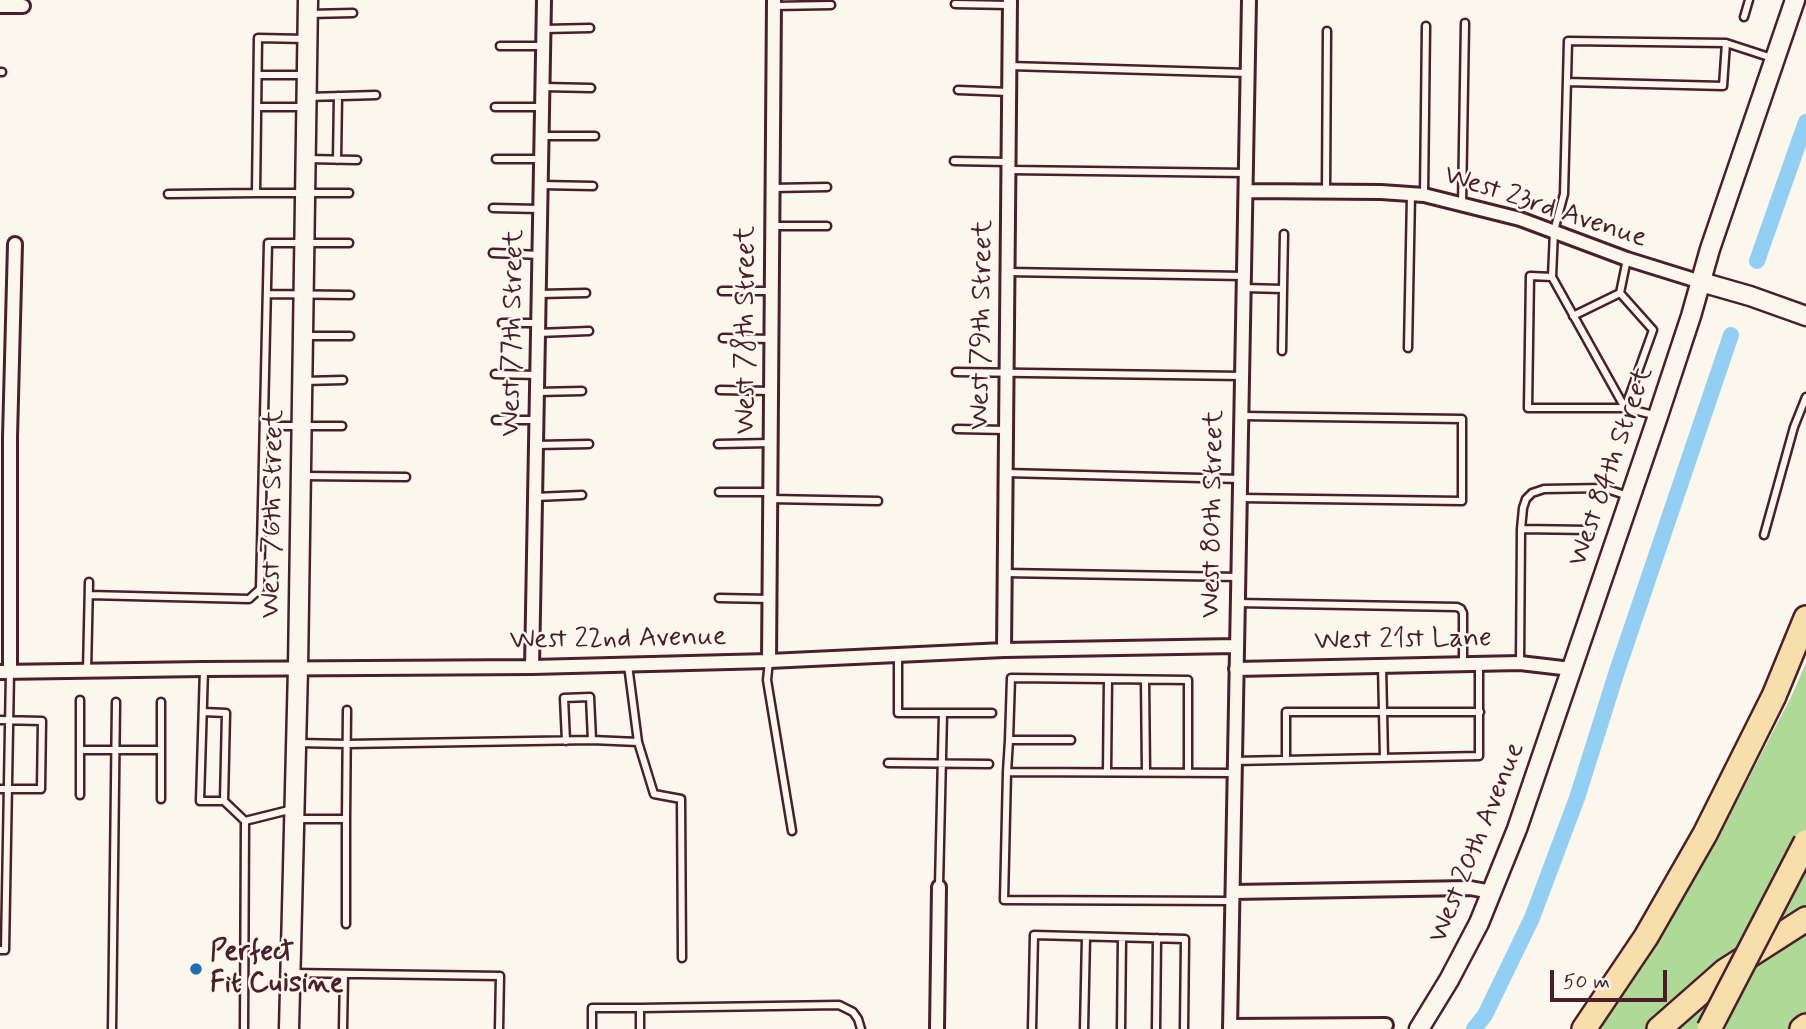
<!DOCTYPE html>
<html>
<head>
<meta charset="utf-8">
<style>
  body { margin:0 }
  #map { position:relative; width:1806px; height:1029px; overflow:hidden; background:#fbf7ec; font-family:Mynerve,sans-serif }
  canvas { display:block }
  .scale { position:absolute; left:1550px; top:970px; width:117px; height:32px; box-sizing:border-box; border:4px solid #4a1f2b; border-top:0; padding-left:9px; font-size:21px; line-height:24px; white-space:nowrap; color:#4a1f2b; -webkit-text-stroke:5px #fbf7ec; paint-order:stroke }
</style>
</head>
<body>
<div id="map">
<canvas width="1806" height="1029"></canvas>
<div class="scale">50 m</div>
</div>
<script>
const g = document.querySelector('canvas').getContext('2d');
g.lineJoin = 'round';
function fill(path, color) {
  g.fillStyle = color;
  g.fill(path, 'evenodd');
}
function toPath(rows) {
  const path = new Path2D();
  for (const r of rows) {
    path.moveTo(r[0], r[1]);
    for (let i = 2; i < r.length; i += 2) path.lineTo(r[i], r[i + 1]);
  }
  return path;
}
function strokePath(path, color, width, dash) {
  g.strokeStyle = color;
  g.lineWidth = width;
  g.lineCap = dash ? 'butt' : 'round';
  g.setLineDash(dash || []);
  g.stroke(path);
}
function label(font, color, halo, rows, align = 'center') {
  g.font = font + ' Mynerve,sans-serif';
  g.lineWidth = 5;
  g.setLineDash([]);
  g.textBaseline = 'middle';
  g.strokeStyle = halo;
  g.fillStyle = color;
  for (const [text, x, y, turn = 0] of rows) {
    g.save();
    g.translate(x, y);
    g.rotate((+turn || 0) * Math.PI / 180);
    g.textAlign = isNaN(turn) ? turn : align;
    if (halo) g.strokeText(text, 0, 0);
    g.fillText(text, 0, 0);
    g.restore();
  }
}
fill(toPath([
  [1806,663,1806,909,1652,1029,1598,1029,1656,942,1715,843,1791,697],
  [1806,933,1806,1019,1794,1029,1679,1029,1720,993,1790,942]
]), '#afd997');
strokePath(toPath([
  [1757,261,1806,122],
  [1474,1029,1485,1015,1532,918,1577,798,1617,671,1731,335]
]), '#93cff3', 16);
const lane = toPath([
  [955,4,1010,5],
  [774,6,831,5],
  [309,14,353,13],
  [1744,17,1749,0],
  [544,29,590,28],
  [305,39,258,38,256,193,349,193],
  [500,46,543,46],
  [1010,66,1248,73],
  [0,72,2,72],
  [258,75,305,75],
  [1567,82,1723,86,1726,43],
  [543,87,591,88],
  [958,90,1009,92],
  [308,97,376,95],
  [257,107,304,107],
  [495,107,542,107],
  [542,136,595,136],
  [307,159,357,160],
  [496,159,541,159],
  [337,160,338,96],
  [954,161,1009,162],
  [1009,170,1246,173],
  [541,185,593,186],
  [773,188,827,187],
  [1326,192,1327,31],
  [168,194,256,193],
  [1424,195,1426,26],
  [1462,205,1465,23],
  [493,208,540,209],
  [772,226,827,226],
  [493,253,540,255],
  [1627,259,1620,293,1653,330,1625,408,1658,416],
  [1008,272,1244,276],
  [1552,277,1625,408,1528,408,1530,276,1552,277,1554,231,1564,194,1568,41,1726,43,1772,58],
  [1244,288,1283,289,1284,234],
  [722,291,772,291],
  [267,294,350,295],
  [539,294,586,293],
  [1573,316,1620,293],
  [502,323,538,323],
  [538,333,589,331],
  [305,336,350,336],
  [723,338,771,339],
  [1408,348,1411,195],
  [1282,351,1283,289],
  [956,372,1242,376],
  [495,374,537,375],
  [304,381,343,380],
  [720,390,771,391],
  [537,392,582,391],
  [496,420,536,420],
  [264,426,342,426],
  [957,429,1006,430],
  [718,444,771,443],
  [536,445,589,444],
  [1006,473,1240,479],
  [303,476,406,477],
  [719,492,770,492],
  [535,497,582,495],
  [1239,498,1462,501,1462,419,1241,416],
  [770,499,878,501],
  [1521,529,1591,530],
  [1764,535,1794,427,1806,397],
  [1005,573,1238,577],
  [89,595,249,599,260,589,268,243,349,243],
  [719,598,770,599],
  [1237,603,1457,607,1461,609,1463,613,1463,664],
  [898,655,898,713,992,713],
  [769,661,767,680,792,831],
  [1520,663,1521,529,1523,508,1526,499,1532,493,1544,489,1604,488,1628,496],
  [628,665,638,742],
  [1382,665,1384,758],
  [87,671,89,582],
  [1145,680,1146,772],
  [80,700,80,750],
  [203,712,226,713,224,801,200,801,204,669],
  [0,720,42,721,41,789,0,789],
  [1009,740,1011,678,1108,679],
  [1071,740,1009,740,1007,772,1234,773],
  [566,741,564,698,590,697,592,740],
  [298,743,347,744,592,740,638,742,654,794,681,799,682,958],
  [161,750,161,702],
  [1286,760,1286,712,1480,712],
  [1234,761,1479,756,1479,664],
  [888,763,989,764],
  [1007,772,1004,900,1232,901],
  [1107,772,1108,679,1188,680,1188,772],
  [80,795,80,750,161,750,161,799],
  [224,801,245,821,293,809],
  [296,819,346,819,347,710],
  [939,886,943,713],
  [346,924,346,819],
  [0,950,5,950,10,672],
  [291,973,500,976,499,1029],
  [112,1029,116,702],
  [244,1029,245,821],
  [343,1029,344,974],
  [592,1029,592,1008,640,1008],
  [640,1029,640,1008,839,1005,853,1012,858,1019,861,1029],
  [1032,1029,1034,935,1185,939,1184,1029],
  [1084,1029,1086,937],
  [1121,1029,1122,938],
  [1156,1029,1157,938]
]);
const street = toPath([
  [0,6,23,6],
  [1246,191,1381,192,1424,195,1520,219,1627,259,1701,282],
  [1004,650,1010,0],
  [769,661,774,0],
  [532,667,544,0],
  [1236,669,1520,663,1571,669],
  [0,672,204,669,532,667,769,661,1004,650,1236,646],
  [10,672,10,437,15,244],
  [1233,892,1470,888,1492,892],
  [1230,1026,1386,1025],
  [937,1029,939,887],
  [1230,1029,1249,0]
]);
const secondary = toPath([
  [1701,282,1750,296,1806,316],
  [289,1029,298,668,308,0],
  [1419,1029,1449,980,1479,923,1517,829,1658,416,1691,316,1710,249,1795,0]
]);
const highway = toPath([
  [1584,1029,1646,937,1705,834,1774,696,1806,618],
  [1659,1029,1725,971,1806,919],
  [1802,1029,1806,1026]
]);
strokePath(lane, '#4a1f2b', 11);
strokePath(street, '#4a1f2b', 18);
strokePath(secondary, '#4a1f2b', 23);
strokePath(highway, '#4a1f2b', 28);
strokePath(lane, '#fbf7ec', 6);
strokePath(street, '#fbf7ec', 12);
strokePath(secondary, '#fbf7ec', 18);
strokePath(highway, '#f8deab', 23);
const highwayBridge = toPath([
  [1709,1029,1806,842]
]);
strokePath(highwayBridge, '#4a1f2b', 28, []);
strokePath(highwayBridge, '#f8deab', 23);
for (const [x, y, r, color] of [
  [196,969,7,"#1f6fb2"]
]) {
  const dot = new Path2D();
  dot.arc(x, y, r, 0, 2 * Math.PI);
  g.fillStyle = color;
  g.fill(dot);
  strokePath(dot, '#fbf7ec', 2.5);
}
label('28px', '#4a1f2b', '#fbf7ec', [
  ["West 23rd Avenue",1545,208,18],
  ["West 79th Street",983,325,-89],
  ["West 78th Street",747,330,-90],
  ["West 77th Street",514,333,-89],
  ["West 84th Street",1612,467,-71],
  ["West 76th Street",274,514,-89],
  ["West 80th Street",1214,514,-89],
  ["West 22nd Avenue",618,640,-1],
  ["West 21st Lane",1403,641,-1],
  ["West 20th Avenue",1478,843,-68]
]);
label('bold 28px', '#4a1f2b', '#fbf7ec', [
  ["Perfect",210,953],
  ["Fit Cuisine",210,985]
], 'left');
</script>
</body>
</html>
